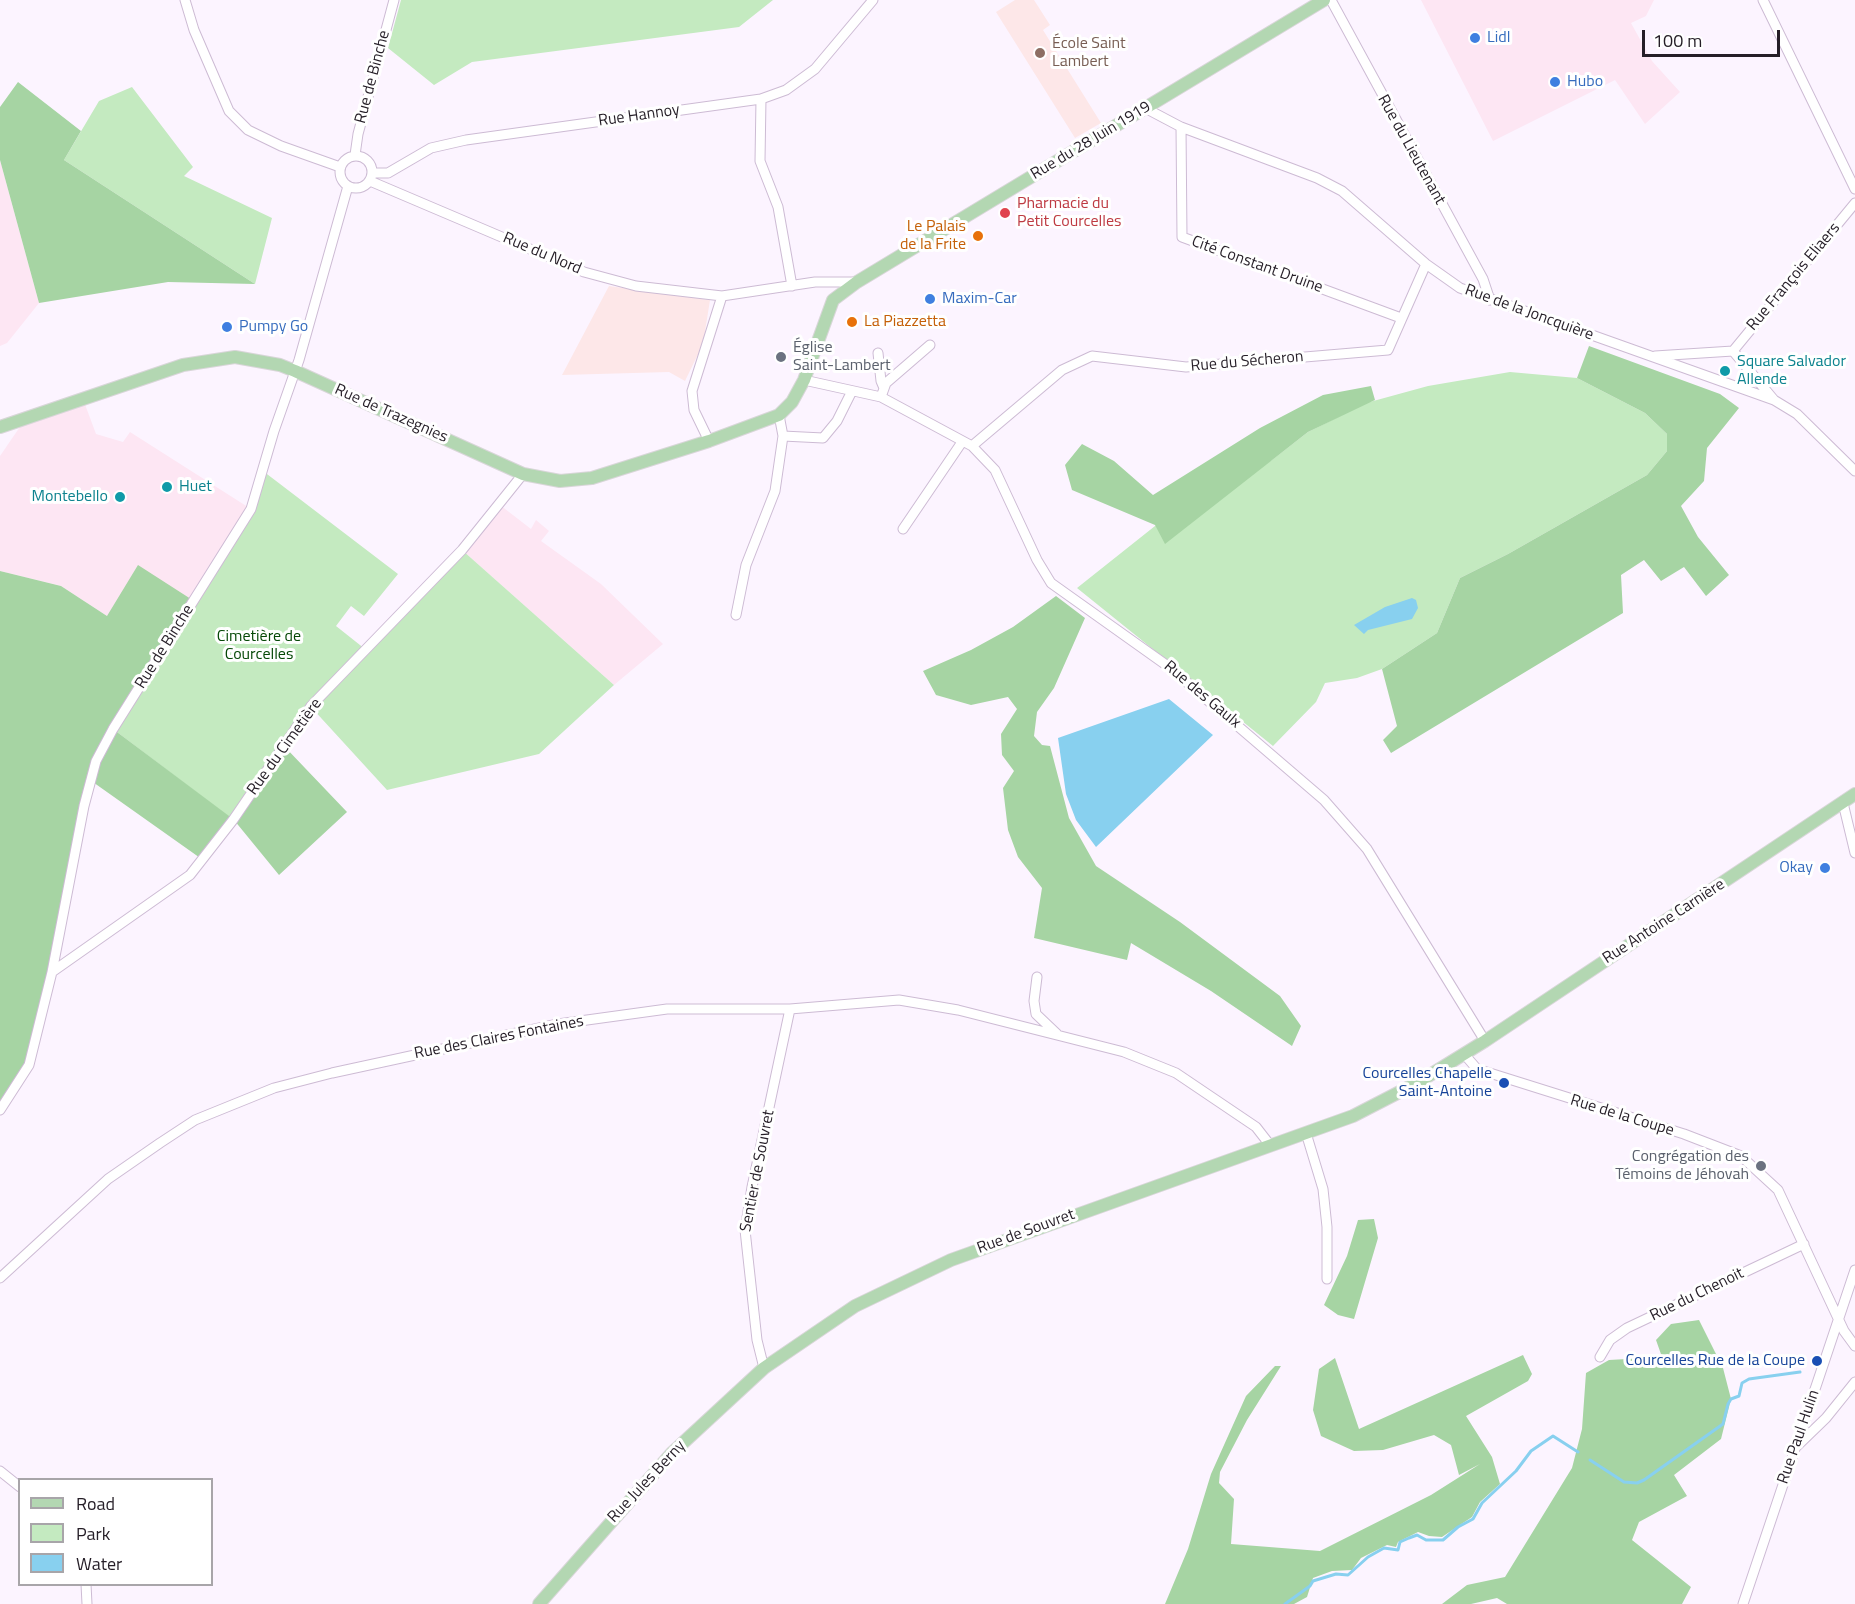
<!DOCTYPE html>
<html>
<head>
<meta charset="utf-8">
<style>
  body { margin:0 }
  #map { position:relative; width:1855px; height:1604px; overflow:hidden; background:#fcf4ff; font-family:"Titillium Web",sans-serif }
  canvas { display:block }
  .legend { position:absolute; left:18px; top:1478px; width:195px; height:108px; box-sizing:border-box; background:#fff; border:2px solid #a8a5a9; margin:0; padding:8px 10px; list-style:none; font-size:18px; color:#251e27 }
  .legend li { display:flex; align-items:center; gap:12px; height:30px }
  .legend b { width:30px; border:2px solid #a8a5a9 }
  .scale { position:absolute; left:1642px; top:30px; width:138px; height:27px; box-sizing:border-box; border:3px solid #251e27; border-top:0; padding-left:8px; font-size:18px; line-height:21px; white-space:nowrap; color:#251e27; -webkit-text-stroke:4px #fff; paint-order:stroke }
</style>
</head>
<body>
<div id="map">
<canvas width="1855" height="1604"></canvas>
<ul class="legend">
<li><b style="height:8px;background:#b3d7b2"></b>Road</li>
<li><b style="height:16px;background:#c4eac0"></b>Park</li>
<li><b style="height:16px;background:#88d0ef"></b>Water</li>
</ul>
<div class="scale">100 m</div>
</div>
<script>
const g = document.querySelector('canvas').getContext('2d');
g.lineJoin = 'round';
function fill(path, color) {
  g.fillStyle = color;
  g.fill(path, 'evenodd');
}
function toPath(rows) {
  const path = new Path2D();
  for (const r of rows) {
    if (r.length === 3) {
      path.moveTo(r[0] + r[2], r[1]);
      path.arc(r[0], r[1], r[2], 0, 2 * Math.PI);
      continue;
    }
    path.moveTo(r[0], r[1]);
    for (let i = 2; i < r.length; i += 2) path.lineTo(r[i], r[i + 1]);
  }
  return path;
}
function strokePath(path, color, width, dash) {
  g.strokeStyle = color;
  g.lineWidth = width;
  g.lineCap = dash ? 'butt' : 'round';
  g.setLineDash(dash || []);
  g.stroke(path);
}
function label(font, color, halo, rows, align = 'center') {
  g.font = font + ' "Titillium Web",sans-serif';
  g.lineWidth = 6;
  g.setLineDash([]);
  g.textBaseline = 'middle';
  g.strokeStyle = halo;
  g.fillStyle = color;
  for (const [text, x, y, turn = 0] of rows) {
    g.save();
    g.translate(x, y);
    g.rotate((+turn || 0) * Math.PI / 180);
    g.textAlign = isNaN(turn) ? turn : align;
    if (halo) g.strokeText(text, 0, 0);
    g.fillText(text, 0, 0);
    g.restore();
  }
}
fill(toPath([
  [1421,0,1654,0,1646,16,1631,23,1652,61,1680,92,1645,124,1615,80,1493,141],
  [0,160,39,303,7,343,0,346],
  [83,399,96,434,123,442,130,432,251,509,194,601,107,616,61,586,0,571,0,456,26,418],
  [500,505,531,529,536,520,549,531,541,541,601,584,663,644,614,685,462,550]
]), '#fde6f3');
fill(toPath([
  [1015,0,1034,0,1050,25,1043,30,1101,123,1075,138,996,12],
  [609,286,710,300,703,344,685,381,669,372,562,375]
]), '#fde7e8');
fill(toPath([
  [401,0,773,0,739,27,472,62,434,85,388,48],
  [132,87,193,167,184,176,272,218,255,284,64,160,99,101],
  [1510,372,1577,378,1645,413,1667,434,1667,451,1647,475,1508,554,1460,578,1437,633,1382,669,1357,678,1325,683,1316,702,1273,746,1077,588,1155,526,1272,460,1308,432,1366,403,1428,386],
  [263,471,398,574,364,616,351,606,336,626,365,649,462,550,614,685,539,754,387,790,311,707,233,820,113,729,251,509]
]), '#c4eac0');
fill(toPath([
  [18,82,81,131,64,160,255,284,168,282,39,303,0,160,0,107],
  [1589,346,1720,394,1739,408,1707,448,1704,481,1681,506,1698,537,1729,575,1706,596,1684,567,1661,581,1644,560,1621,575,1623,613,1391,753,1383,740,1397,726,1382,669,1437,633,1460,578,1508,554,1647,475,1667,451,1667,434,1645,413,1577,378],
  [1371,386,1375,400,1308,432,1165,544,1155,525,1072,490,1065,465,1082,444,1114,461,1153,495,1260,428,1323,395],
  [138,565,194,601,113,729,233,819,284,746,347,812,279,875,234,820,203,860,90,780,52,972,24,1074,0,1110,0,571,61,586,107,616],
  [1056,596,1085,618,1054,688,1037,712,1034,736,1042,745,1050,746,1069,818,1096,866,1180,922,1280,996,1301,1026,1292,1046,1211,991,1131,943,1127,960,1034,938,1042,888,1018,857,1008,830,1003,788,1014,771,1002,755,1001,734,1017,709,1008,697,971,705,936,695,923,671,971,650,1013,627],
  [1374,1219,1378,1238,1354,1319,1338,1315,1324,1305,1347,1256,1358,1220],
  [1699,1320,1723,1368,1731,1399,1721,1439,1674,1475,1687,1496,1639,1522,1632,1540,1691,1587,1682,1604,1507,1604,1497,1598,1471,1604,1442,1604,1467,1585,1505,1577,1572,1468,1582,1429,1586,1373,1609,1360,1662,1357,1656,1340,1671,1324],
  [1523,1355,1532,1374,1528,1381,1466,1416,1492,1457,1500,1484,1480,1502,1472,1517,1442,1537,1429,1536,1418,1532,1398,1542,1396,1547,1387,1545,1361,1558,1352,1570,1332,1571,1313,1578,1307,1597,1294,1604,1165,1604,1188,1549,1211,1474,1246,1396,1275,1366,1281,1366,1247,1420,1220,1472,1219,1483,1234,1499,1231,1544,1320,1551,1431,1495,1480,1464,1459,1475,1451,1445,1434,1435,1383,1450,1354,1451,1321,1436,1313,1410,1319,1369,1335,1358,1359,1429]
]), '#a6d4a3');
fill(toPath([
  [1412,598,1416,600,1418,608,1412,619,1368,630,1364,634,1354,625,1385,607],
  [1169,699,1213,735,1096,847,1076,820,1066,794,1058,738]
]), '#88d0ef');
strokePath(toPath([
  [1590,1460,1624,1482,1637,1483,1644,1480,1723,1424,1728,1404,1731,1399,1739,1396,1742,1383,1749,1379,1800,1372],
  [1285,1604,1310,1586,1313,1581,1336,1574,1348,1575,1368,1557,1384,1548,1398,1550,1400,1542,1409,1538,1417,1535,1426,1540,1443,1540,1458,1527,1473,1519,1482,1503,1516,1471,1531,1451,1553,1436,1578,1452]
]), '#88d0ef', 3);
const minor = toPath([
  [185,0,194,30,229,111,248,130,281,146,340,167],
  [1331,0,1483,279,1490,300],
  [1763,0,1855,189],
  [761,99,760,161,778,207,792,286],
  [1145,108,1181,127,1317,178,1342,191,1426,264,1460,288,1774,400,1797,414,1855,471],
  [1181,127,1182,237,1401,318],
  [355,155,358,134,394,0],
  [356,172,16],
  [373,173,388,173,431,148,466,140,761,99,786,90,815,69,873,0],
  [370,181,584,272,636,286,722,296,815,282,857,282],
  [1733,351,1855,203],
  [1733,351,1774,400],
  [878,353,881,381,884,388],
  [1655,356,1733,351],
  [804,380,881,397,972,446,995,470,1037,560,1051,583,1169,667,1324,800,1367,849,1485,1041],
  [881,397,886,383,930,345],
  [783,436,823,438,837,421,852,391],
  [709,441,694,410,692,391,722,296],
  [972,446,1062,370,1092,356,1186,367,1388,350,1426,264],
  [903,529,962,442],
  [736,615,746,565,775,491,783,436,779,415],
  [1843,803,1855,853],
  [52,972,190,875,233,820,311,706,462,550,523,474],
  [1037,977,1034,1001,1036,1014,1057,1034],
  [1464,1054,1477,1069,1684,1134,1741,1156,1778,1190,1844,1331,1855,1346],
  [0,1110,29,1065,52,972,84,806,96,761,113,729,251,509,274,431,299,360,348,186],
  [1306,1133,1323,1189,1327,1227,1327,1279],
  [0,1278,108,1179,160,1143,195,1120,274,1088,332,1073,558,1024,667,1009,790,1009,899,1000,958,1010,1124,1052,1176,1073,1256,1127,1270,1145],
  [1600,1357,1610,1340,1627,1328,1804,1244],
  [764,1368,757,1340,745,1230,752,1187,790,1009],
  [1796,1447,1826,1418,1855,1382],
  [0,1471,20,1487],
  [86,1584,87,1604],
  [1743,1604,1855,1270]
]);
const major = toPath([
  [0,427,183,365,235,357,280,365,295,371,523,474,560,481,592,478,709,441,779,415,792,402,804,380,833,300,857,282,1324,0],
  [539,1604,672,1453,764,1368,855,1306,951,1260,1353,1116,1417,1083,1485,1041,1855,794]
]);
strokePath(minor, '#cdbbd4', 11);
strokePath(major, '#d8d6d8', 14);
strokePath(minor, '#fff', 9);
strokePath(major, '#b3d7b2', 12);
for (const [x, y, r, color] of [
  [1475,38,6,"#3f7fe0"],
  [1040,53,6,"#8d6e63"],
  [1555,82,6,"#3f7fe0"],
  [1005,213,6,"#e0444e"],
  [978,236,6,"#e8710a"],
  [930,299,6,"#3f7fe0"],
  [852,322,6,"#e8710a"],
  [227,327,6,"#3f7fe0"],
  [781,357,6,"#6b7280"],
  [1725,371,6,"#0f9aa8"],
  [167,487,6,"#0f9aa8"],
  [120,497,6,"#0f9aa8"],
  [1825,868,6,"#3f7fe0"],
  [1504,1083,6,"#1a4fb4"],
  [1761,1166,6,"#6b7280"],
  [1817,1361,6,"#1a4fb4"]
]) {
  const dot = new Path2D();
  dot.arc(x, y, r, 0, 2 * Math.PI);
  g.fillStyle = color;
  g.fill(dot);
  strokePath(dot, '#fff', 2);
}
label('16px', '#366cbe', '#fff', [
  ["Lidl",1487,38],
  ["Hubo",1567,82],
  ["Maxim-Car",942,299],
  ["Pumpy Go",239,327],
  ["Okay",1813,868,"right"]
], 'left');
label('16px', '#785e54', '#fff', [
  ["École Saint",1052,44],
  ["Lambert",1052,62]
], 'left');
label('16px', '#251e27', '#fff', [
  ["Rue de Binche",373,77,-75],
  ["Rue Hannoy",639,116,-8],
  ["Rue du 28 Juin 1919",1091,141,-31],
  ["Rue du Lieutenant",1411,150,61],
  ["Rue du Nord",542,254,23],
  ["Cité Constant Druine",1257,265,20],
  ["Rue François Eliaers",1794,277,-50],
  ["Rue de la Joncquière",1529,313,20],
  ["Rue du Sécheron",1247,362,-5],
  ["Rue de Trazegnies",391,414,24],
  ["Rue de Binche",165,647,-58],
  ["Rue des Gaulx",1202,695,40],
  ["Rue du Cimetière",285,747,-54],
  ["Rue Antoine Carnière",1664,922,-33],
  ["Rue des Claires Fontaines",499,1038,-11],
  ["Rue de la Coupe",1622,1116,17],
  ["Sentier de Souvret",758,1171,-79],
  ["Rue de Souvret",1026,1232,-20],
  ["Rue du Chenoit",1697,1295,-26],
  ["Rue Paul Hulin",1799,1437,-71],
  ["Rue Jules Berny",647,1482,-47]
]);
label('16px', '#be3a42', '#fff', [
  ["Pharmacie du",1017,204],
  ["Petit Courcelles",1017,222]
], 'left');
label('16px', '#c56008', '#fff', [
  ["Le Palais",966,227],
  ["de la Frite",966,245],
  ["La Piazzetta",864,322,"left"]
], 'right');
label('16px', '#5b616d', '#fff', [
  ["Église",793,348],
  ["Saint-Lambert",793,366],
  ["Congrégation des",1749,1157,"right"],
  ["Témoins de Jéhovah",1749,1175,"right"]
], 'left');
label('16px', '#0d838f', '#fff', [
  ["Square Salvador",1737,362],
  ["Allende",1737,380],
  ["Huet",179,487],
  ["Montebello",108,497,"right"]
], 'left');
label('16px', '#054806', '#fff', [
  ["Cimetière de",259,637],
  ["Courcelles",259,655]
]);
label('16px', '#164399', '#fff', [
  ["Courcelles Chapelle",1492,1074],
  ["Saint-Antoine",1492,1092],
  ["Courcelles Rue de la Coupe",1805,1361]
], 'right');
</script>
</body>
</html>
